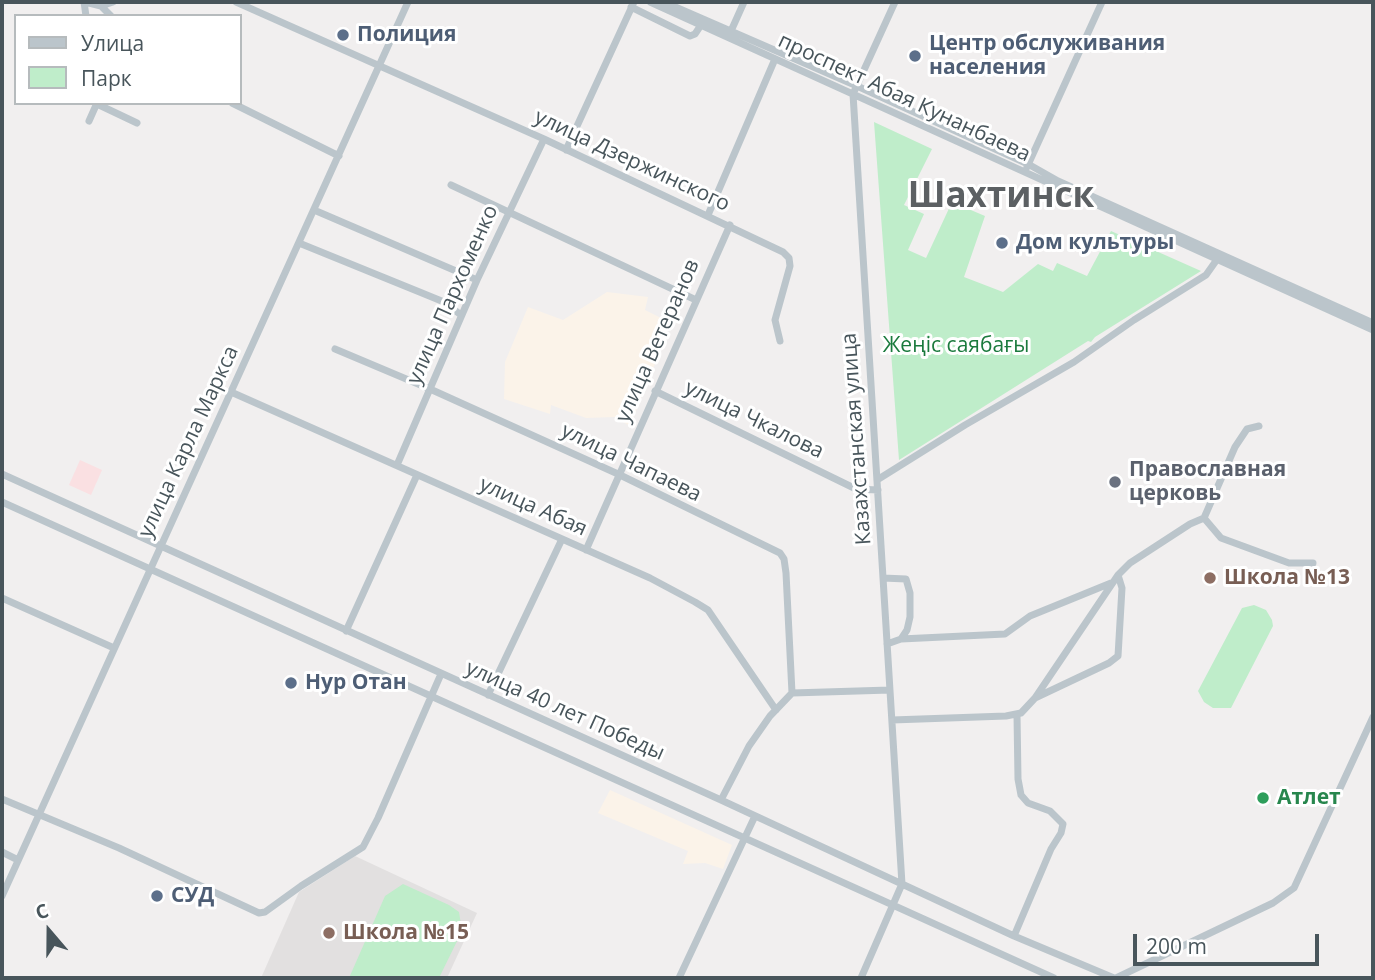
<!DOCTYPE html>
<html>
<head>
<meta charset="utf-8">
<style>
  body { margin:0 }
  #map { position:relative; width:1375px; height:980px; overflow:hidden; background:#f1efef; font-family:"Open Sans",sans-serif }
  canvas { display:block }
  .frame { position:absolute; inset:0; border:4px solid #48555b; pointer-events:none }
  .legend { position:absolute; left:14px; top:14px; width:228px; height:91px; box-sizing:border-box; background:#fff; border:2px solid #b6bbbd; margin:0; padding:9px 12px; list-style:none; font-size:21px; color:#48555b }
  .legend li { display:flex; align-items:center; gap:14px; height:35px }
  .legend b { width:35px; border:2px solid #b6bbbd }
  .north { position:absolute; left:14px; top:896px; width:70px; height:70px; -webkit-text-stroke:5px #fff; paint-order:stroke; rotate:340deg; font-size:19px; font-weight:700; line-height:28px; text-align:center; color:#48555b }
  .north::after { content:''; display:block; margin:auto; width:24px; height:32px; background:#48555b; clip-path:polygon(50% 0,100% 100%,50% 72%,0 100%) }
  .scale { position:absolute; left:1133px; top:934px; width:186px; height:32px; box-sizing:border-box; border:4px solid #48555b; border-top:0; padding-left:9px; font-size:21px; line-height:24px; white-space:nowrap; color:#48555b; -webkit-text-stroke:5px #fff; paint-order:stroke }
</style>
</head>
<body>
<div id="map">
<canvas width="1375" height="980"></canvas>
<div class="frame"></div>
<ul class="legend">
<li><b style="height:9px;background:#bbc5cb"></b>Улица</li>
<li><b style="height:19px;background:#bfedca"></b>Парк</li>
</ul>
<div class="north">С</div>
<div class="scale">200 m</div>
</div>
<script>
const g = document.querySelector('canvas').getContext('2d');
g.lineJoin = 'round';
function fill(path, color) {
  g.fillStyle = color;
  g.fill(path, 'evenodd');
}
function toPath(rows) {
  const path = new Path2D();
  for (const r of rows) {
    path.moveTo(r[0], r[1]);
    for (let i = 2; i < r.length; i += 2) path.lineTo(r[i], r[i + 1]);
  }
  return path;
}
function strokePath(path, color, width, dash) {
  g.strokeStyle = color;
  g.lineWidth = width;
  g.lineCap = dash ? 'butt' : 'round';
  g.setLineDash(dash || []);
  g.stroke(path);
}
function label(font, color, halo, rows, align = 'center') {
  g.font = font + ' "Open Sans",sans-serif';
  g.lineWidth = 6;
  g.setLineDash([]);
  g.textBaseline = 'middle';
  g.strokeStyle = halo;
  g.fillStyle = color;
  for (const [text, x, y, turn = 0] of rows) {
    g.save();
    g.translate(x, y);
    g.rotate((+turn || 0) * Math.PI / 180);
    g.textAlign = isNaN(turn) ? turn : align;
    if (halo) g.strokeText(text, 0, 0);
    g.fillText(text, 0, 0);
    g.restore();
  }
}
fill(toPath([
  [607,292,648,297,645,310,661,318,657,332,665,339,630,426,615,417,586,418,551,405,550,414,504,399,505,362,528,307,563,320],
  [610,790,732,845,723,869,705,863,683,864,688,851,598,813]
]), '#fbf3e9');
fill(toPath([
  [355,856,477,913,447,978,261,978,299,892]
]), '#e2e0e0');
fill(toPath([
  [80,460,102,470,91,495,69,485]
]), '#fae0e2');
fill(toPath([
  [874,122,932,149,904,205,924,214,908,250,926,258,952,202,985,216,964,277,1003,292,1038,264,1053,271,1057,263,1087,276,1111,231,1201,271,1095,337,1091,342,1088,341,899,460],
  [1254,605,1266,610,1272,620,1273,626,1231,708,1213,708,1204,702,1198,691,1242,608],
  [403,884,449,905,459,912,462,931,439,978,349,978,385,896]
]), '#bfedca');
strokePath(toPath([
  [84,2,86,16],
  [85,2,101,6,113,2],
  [236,2,544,139,783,252,789,258,790,266,775,320,780,341],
  [650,2,1373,330],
  [664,2,857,86,1028,164,1058,181,1373,323],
  [101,6,111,16],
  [631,7,690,36,695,34,701,25],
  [731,31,744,2],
  [232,103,339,156],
  [97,104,137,123],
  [89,121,97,103],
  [566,150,634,2],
  [1027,167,1102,2],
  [451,185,696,300],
  [314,210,477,280],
  [708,215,775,59],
  [299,243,422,293,444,302,461,315],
  [335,349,430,389,618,474,780,553,784,559,786,573,792,693],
  [655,391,856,489,878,490],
  [231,392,650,578,695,602,708,610,776,710],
  [397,465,477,280,544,139],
  [2,474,721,800,1014,936,1114,978],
  [877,480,965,425,1074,362,1134,320,1206,275,1218,258],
  [2,502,1054,978],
  [1204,518,1221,538,1289,563,1313,563],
  [586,550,730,225],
  [883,578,906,579,910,593,910,617,907,630,901,639,887,644],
  [2,598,114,648],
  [346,631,417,475],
  [901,639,1005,634,1030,616,1111,583],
  [488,695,562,539],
  [1035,698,1109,663,1118,656,1122,588,1118,575],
  [892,720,1006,716,1021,713,1035,698,1118,575,1130,563,1190,524,1204,518,1235,447,1247,429,1259,426],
  [2,799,119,848,259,913,265,912,301,886,363,847,378,818,441,674],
  [721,800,749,746,770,716,792,693,890,690],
  [2,852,18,860],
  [2,896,408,2],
  [1014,936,1051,849,1061,833,1063,824,1050,811,1028,803,1021,795,1018,779,1017,715],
  [679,978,755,816],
  [861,978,902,884,853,94,895,2],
  [1116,978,1273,903,1294,888,1373,717]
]), '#bbc5cb', 7);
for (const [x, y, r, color] of [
  [343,35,7,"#5c6f8a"],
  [915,56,7,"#5c6f8a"],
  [1002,243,7,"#5c6f8a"],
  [1115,482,7,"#6b7280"],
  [1210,578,7,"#8d6e63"],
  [291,683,7,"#5c6f8a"],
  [1263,798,7,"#2e9e5b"],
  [157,896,7,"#5c6f8a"],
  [329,933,7,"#8d6e63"]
]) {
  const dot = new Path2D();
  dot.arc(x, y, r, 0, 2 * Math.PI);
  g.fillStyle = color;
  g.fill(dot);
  strokePath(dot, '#fff', 2.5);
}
label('bold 21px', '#4e5e75', '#fff', [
  ["Полиция",357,35],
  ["Центр обслуживания",929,44],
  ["населения",929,68],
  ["Дом культуры",1016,243],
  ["Нур Отан",305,683],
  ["СУД",171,896]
], 'left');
label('21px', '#48555b', '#fff', [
  ["проспект Абая Кунанбаева",904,98,25],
  ["улица Дзержинского",632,161,25],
  ["улица Пархоменко",453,295,-66],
  ["улица Ветеранов",658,341,-66],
  ["улица Чкалова",754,420,26],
  ["Казахстанская улица",857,439,-94],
  ["улица Карла Маркса",189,442,-65],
  ["улица Чапаева",631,463,26],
  ["улица Абая",533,507,24],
  ["улица 40 лет Победы",565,711,24]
]);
label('21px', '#1b7a3d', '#fff', [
  ["Жеңіс саябағы",956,346]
]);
label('bold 21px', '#5b616d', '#fff', [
  ["Православная",1129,470],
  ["церковь",1129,494]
], 'left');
label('bold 21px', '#785e54', '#fff', [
  ["Школа №13",1224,578],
  ["Школа №15",343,933]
], 'left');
label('bold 21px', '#27864d', '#fff', [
  ["Атлет",1277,798]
], 'left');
label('bold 35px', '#5c6063', '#fff', [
  ["Шахтинск",1001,197]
]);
</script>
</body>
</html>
